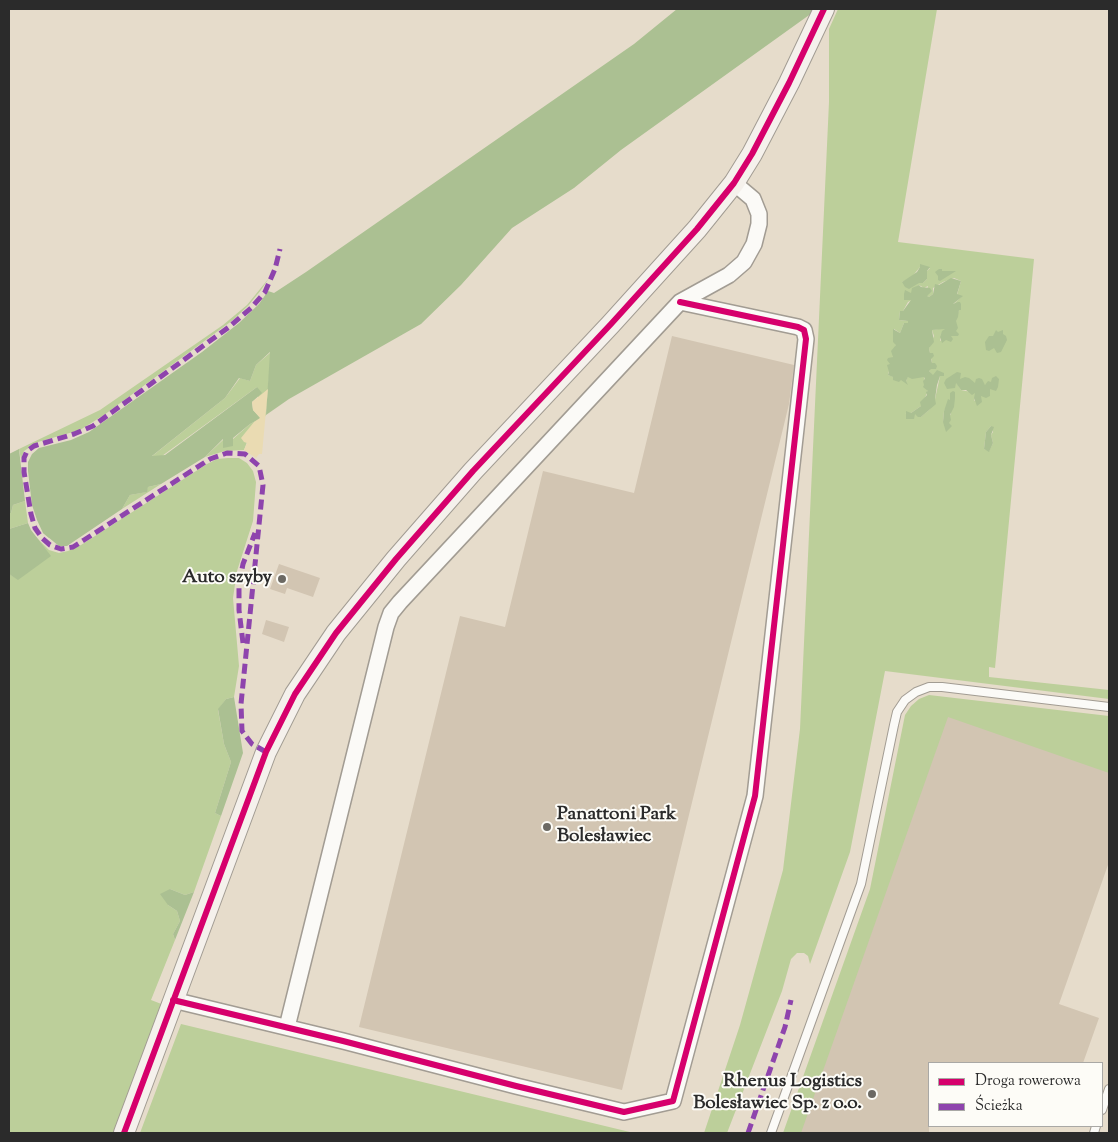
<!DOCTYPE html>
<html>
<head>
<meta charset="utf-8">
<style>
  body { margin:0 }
  #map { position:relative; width:1118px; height:1142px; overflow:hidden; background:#e6dccb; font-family:"Sorts Mill Goudy",serif }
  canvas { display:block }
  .frame { position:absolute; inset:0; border:10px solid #2b2b2b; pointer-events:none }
  .legend { position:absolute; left:928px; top:1062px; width:175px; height:65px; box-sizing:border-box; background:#fdfcf7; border:1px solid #a9a8a5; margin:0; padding:6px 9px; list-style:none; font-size:15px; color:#2b2b2b }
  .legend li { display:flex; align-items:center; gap:10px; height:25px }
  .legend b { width:25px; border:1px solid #a9a8a5 }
</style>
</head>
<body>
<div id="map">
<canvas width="1118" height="1142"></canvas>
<div class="frame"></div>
<ul class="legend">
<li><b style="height:6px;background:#d6006c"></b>Droga rowerowa</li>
<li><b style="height:6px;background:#8e44ad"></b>Ścieżka</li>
</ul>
</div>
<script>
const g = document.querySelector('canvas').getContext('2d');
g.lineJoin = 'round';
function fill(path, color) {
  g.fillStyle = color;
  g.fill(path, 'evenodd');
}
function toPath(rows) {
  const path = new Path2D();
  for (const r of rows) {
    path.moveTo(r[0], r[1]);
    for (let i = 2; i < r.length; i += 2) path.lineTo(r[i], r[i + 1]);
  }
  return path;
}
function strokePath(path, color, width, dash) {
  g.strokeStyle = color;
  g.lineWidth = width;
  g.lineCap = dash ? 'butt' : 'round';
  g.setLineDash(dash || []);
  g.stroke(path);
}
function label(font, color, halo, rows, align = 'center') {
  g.font = font + ' "Sorts Mill Goudy",serif';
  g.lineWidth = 4;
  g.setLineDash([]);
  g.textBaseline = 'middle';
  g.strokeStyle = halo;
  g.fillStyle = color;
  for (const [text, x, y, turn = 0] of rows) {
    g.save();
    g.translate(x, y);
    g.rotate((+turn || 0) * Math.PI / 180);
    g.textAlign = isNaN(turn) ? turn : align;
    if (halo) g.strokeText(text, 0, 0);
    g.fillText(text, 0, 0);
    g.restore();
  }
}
fill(toPath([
  [838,9,937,9,898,242,1034,259,995,668,989,667,989,677,1109,690,1109,699,885,671,850,852,810,964,808,956,804,953,797,953,791,959,782,991,727,1133,704,1133,740,1025,783,870,800,729,829,102,829,29],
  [920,267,930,268,927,271,927,279,923,283,902,282,911,278],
  [954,278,961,281,957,295,961,297,953,305,961,304,961,310,959,310,955,321,955,331,940,341,941,334,946,329,945,328,932,330,934,336,929,348,932,363,929,371,933,376,944,376,940,376,935,399,930,409,921,417,916,414,905,414,911,413,921,406,928,391,924,377,908,376,906,381,888,375,896,345,894,329,900,333,904,323,908,323,908,321,899,320,900,311,903,311,908,302,912,300,916,287,919,285,924,288,928,286,926,296,929,297,933,294,933,288,943,282],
  [960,376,959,380,975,384,986,385,991,383,990,389,974,401,976,393,961,390,956,382],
  [950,393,951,414,950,415,949,423,943,422,944,411,950,401],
  [991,426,993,432,991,435,993,443,989,451,984,449,986,432],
  [269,278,261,290,248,306,233,320,104,415,80,430,38,442,24,451,21,459,19,449,100,410,223,325,247,305],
  [271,352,266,415,247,442,244,450,225,451,205,457,224,439,233,439,250,424,260,418,257,387,49,538,43,533,151,457,225,398,240,378,250,381,256,365],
  [228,458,239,458,247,463,253,471,256,482,253,521,237,571,233,598,239,666,234,697,226,699,218,710,224,744,231,762,215,813,221,816,194,892,185,895,170,889,168,905,177,911,180,921,173,934,175,940,151,1000,164,1005,118,1133,9,1133,9,574,18,579,36,537,49,550,59,553,68,551,81,545,207,464,217,459],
  [161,484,122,509,130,495,146,492,148,487],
  [25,501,28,523,9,529,9,513,11,513,13,505],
  [929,695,1109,716,1109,777,950,726,805,1133,783,1133,870,889,905,715,911,706,919,699],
  [181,1024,385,1073,634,1133,140,1133]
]), '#bccf9a');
fill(toPath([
  [677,9,814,9,812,13,621,150,574,188,512,228,461,285,421,324,289,399,266,415,270,352,256,365,250,381,239,378,225,398,152,456,165,455,257,387,262,393,252,402,253,410,261,418,250,424,233,438,233,446,223,448,223,439,205,457,161,484,148,487,147,492,130,495,122,509,67,546,59,546,43,533,37,520,32,505,28,471,28,462,32,454,39,448,71,440,89,432,202,352,239,323,259,304,268,291,274,293,306,272,634,44],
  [920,264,930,267,927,271,927,279,923,283,919,283,909,289,905,287,902,282,917,272,920,267],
  [939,269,942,269,942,271,956,271,940,281,938,280,938,276,935,272],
  [951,278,961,281,957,294,963,296,953,304,958,302,960,302,961,304,961,310,959,310,958,317,956,321,958,328,956,331,959,334,958,336,951,336,953,339,951,342,946,340,942,343,940,337,942,331,945,329,932,330,934,342,929,348,930,353,933,353,934,356,931,359,932,363,935,363,937,366,936,369,931,369,929,371,933,375,937,370,944,373,944,376,940,376,937,385,935,399,936,404,921,417,918,417,915,414,914,419,906,419,906,411,911,413,921,406,920,402,927,395,926,392,928,391,923,387,924,385,923,381,925,379,924,377,912,379,908,377,906,381,908,385,901,380,899,382,893,380,893,377,888,375,889,372,887,365,890,364,887,360,888,358,893,357,891,351,896,345,893,342,893,329,900,333,904,323,908,323,908,321,899,320,900,311,903,311,911,300,904,300,904,294,905,290,911,293,912,288,919,285,921,287,930,288,932,291,927,296,929,297,933,294,935,284,939,285],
  [996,330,998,332,1003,330,1003,334,1006,336,1007,340,1001,352,997,353,994,348,989,351,986,350,985,342,989,336,993,336],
  [957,372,961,373,960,379,965,377,969,378,975,383,976,379,979,378,982,379,985,385,988,381,991,382,992,378,996,376,999,379,998,387,996,391,990,389,990,396,986,398,981,396,982,402,977,406,974,398,975,393,972,395,966,390,961,390,956,383,955,388,947,389,944,383,946,379],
  [953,391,955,392,955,398,954,407,950,415,951,420,949,423,952,426,946,432,943,422,944,411,948,399,950,400,950,393],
  [991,426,994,427,991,435,993,443,989,452,984,449,986,432],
  [19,449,25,501,13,505,11,513,9,513,9,454],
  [28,523,31,530,51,556,18,580,9,574,9,529],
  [234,697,243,753,221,816,215,813,231,762,224,744,218,709,226,699],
  [170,889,185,895,194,892,175,940,173,934,180,921,177,911,168,905,160,894]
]), '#abc092');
fill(toPath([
  [268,389,262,454,259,454,256,458,244,450,247,443,244,442,241,438,254,422,260,418,253,410,252,402]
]), '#eadbb2');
fill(toPath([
  [672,336,794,365,789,404,622,1090,359,1027,460,616,505,627,543,471,634,493],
  [279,564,320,578,313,597,287,588,285,594,270,589],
  [266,620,289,627,284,642,262,634],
  [948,717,1109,773,1109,862,1059,1004,1099,1018,1083,1063,929,1063,929,1133,801,1133]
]), '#d2c5b2');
const lane = toPath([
  [1102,1110,1109,1089],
  [771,1133,861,884,894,725,897,712,905,700,916,692,929,687,942,687,1109,707],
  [1094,1133,1096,1126]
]);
const street = toPath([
  [173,1000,343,1041,516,1086,624,1112,673,1101,755,796,806,339,804,330,798,327,680,302],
  [287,1027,386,627,391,613,400,602,680,302,729,275,744,262,754,244,759,224,759,214,753,199,734,183]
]);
const secondary = toPath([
  [124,1133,266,752,295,694,336,633,396,559,473,471,611,324,697,229,734,183,752,154,789,83,824,9]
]);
strokePath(lane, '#a29c93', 10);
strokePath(street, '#a29c93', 18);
strokePath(secondary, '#a29c93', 22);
strokePath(lane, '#fbfaf7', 8);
strokePath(street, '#fbfaf7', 15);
strokePath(secondary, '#f5f1ec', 20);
strokePath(toPath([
  [243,643,239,610,239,585,243,564,255,533],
  [266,752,252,744,242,731,241,704,263,485,259,466,245,454,227,453,210,459,84,540,73,547,61,549,50,545,42,538,35,528,31,514,24,472,24,458,27,451,34,446,74,434,93,426,229,327,251,308,265,292,275,269,280,249],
  [748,1133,785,1027,791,1000]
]), '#8e44ad', 5, [10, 5]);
strokePath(toPath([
  [173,1000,343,1041,516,1086,624,1112,673,1101,755,796,806,339,804,330,798,327,680,302],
  [124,1133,266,752,295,694,336,633,396,559,473,471,611,324,697,229,734,183,752,154,789,83,824,9]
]), '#d6006c', 6);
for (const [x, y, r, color] of [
  [282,579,5,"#6c6963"],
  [547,827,5,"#6c6963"],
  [872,1094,5,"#6c6963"]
]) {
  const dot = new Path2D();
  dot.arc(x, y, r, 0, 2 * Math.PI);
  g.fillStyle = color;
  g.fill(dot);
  strokePath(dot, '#fdfcf7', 2);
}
label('bold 19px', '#2b2b2b', '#fdfcf7', [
  ["Auto szyby",272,579],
  ["Panattoni Park",557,816,"left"],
  ["Bolesławiec",557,838,"left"],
  ["Rhenus Logistics",862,1083],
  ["Bolesławiec Sp. z o.o.",862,1105]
], 'right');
</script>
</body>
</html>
